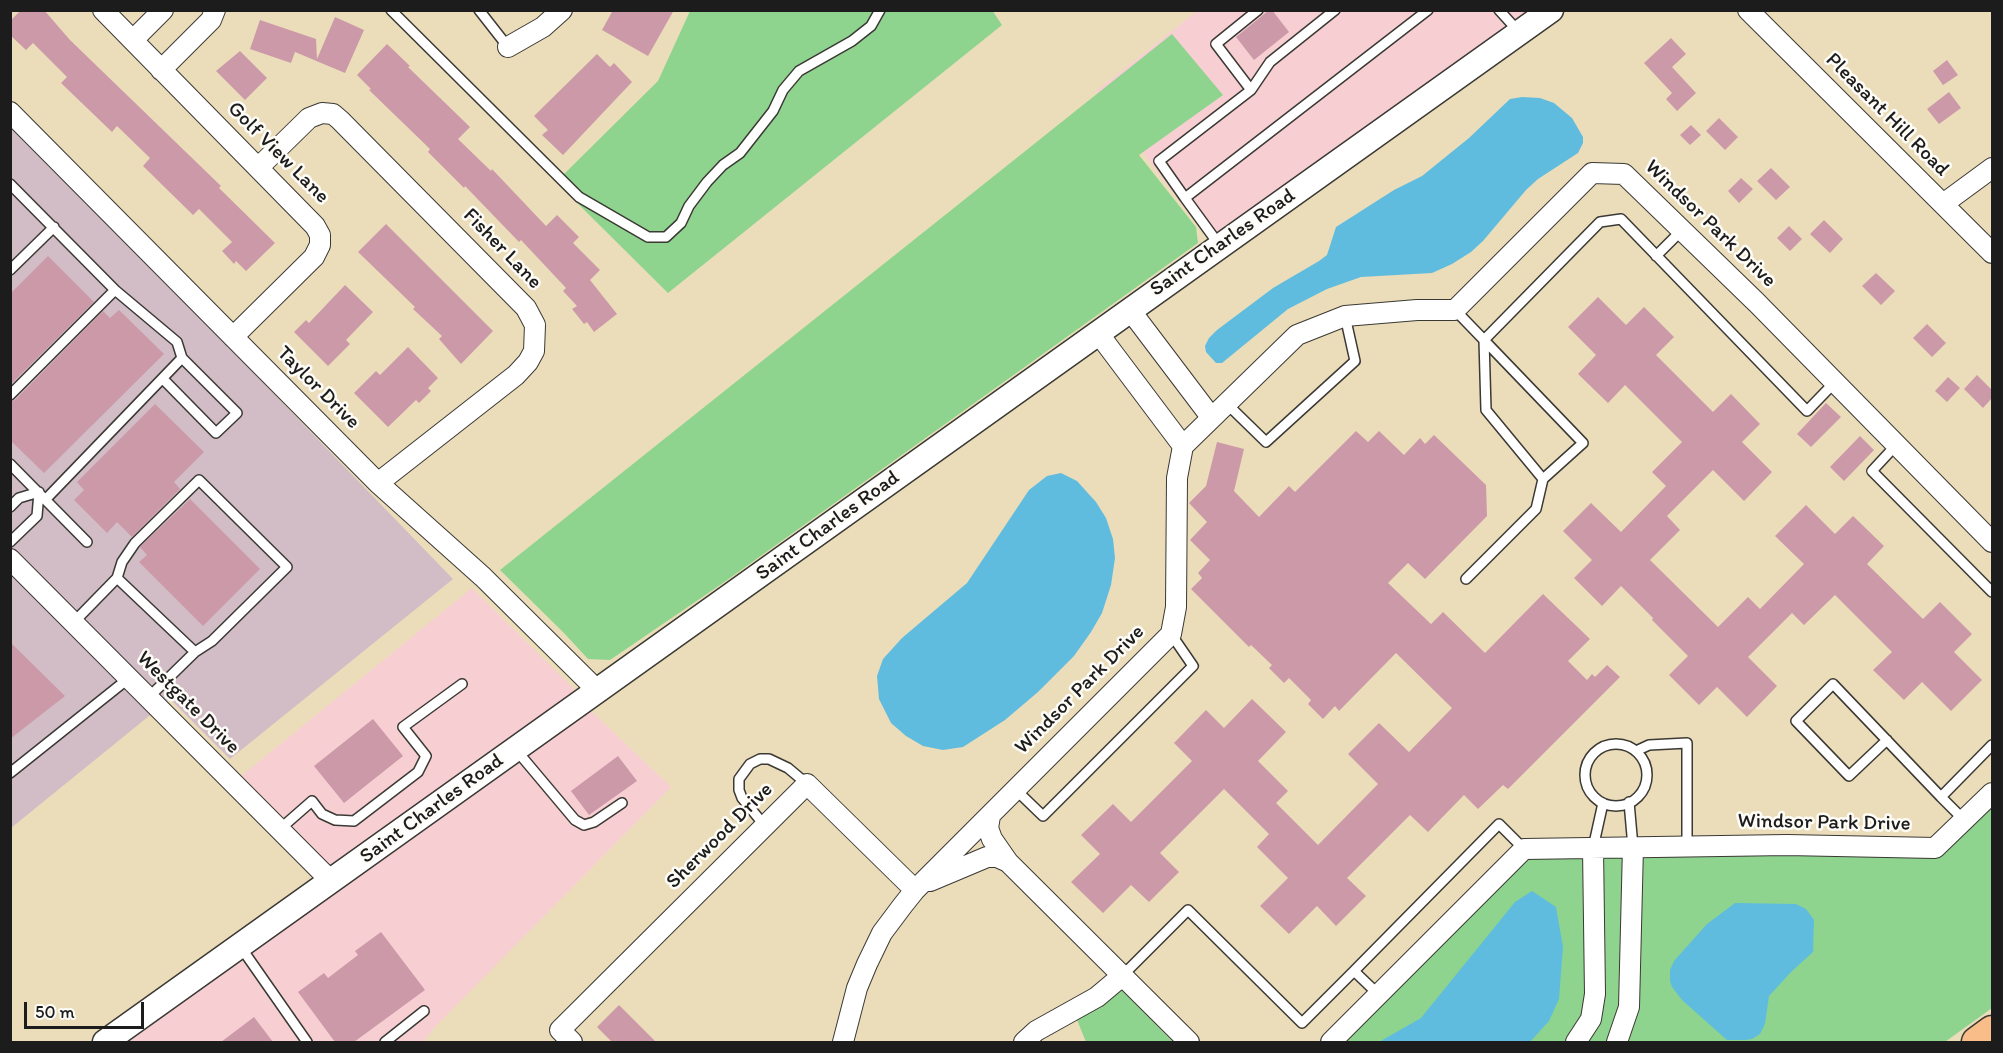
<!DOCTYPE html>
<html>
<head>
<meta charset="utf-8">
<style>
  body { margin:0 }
  #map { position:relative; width:2003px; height:1053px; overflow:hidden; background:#ebddba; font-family:Itim,sans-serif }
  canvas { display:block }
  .frame { position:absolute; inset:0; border:12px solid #1c1c1c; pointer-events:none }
  .scale { position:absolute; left:24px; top:1002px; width:120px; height:27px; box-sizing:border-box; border:3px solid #1c1c1c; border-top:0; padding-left:8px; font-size:18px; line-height:21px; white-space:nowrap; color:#1c1c1c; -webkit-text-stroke:4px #fdfcf7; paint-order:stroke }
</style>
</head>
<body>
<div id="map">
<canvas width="2003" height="1053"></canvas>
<div class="frame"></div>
<div class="scale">50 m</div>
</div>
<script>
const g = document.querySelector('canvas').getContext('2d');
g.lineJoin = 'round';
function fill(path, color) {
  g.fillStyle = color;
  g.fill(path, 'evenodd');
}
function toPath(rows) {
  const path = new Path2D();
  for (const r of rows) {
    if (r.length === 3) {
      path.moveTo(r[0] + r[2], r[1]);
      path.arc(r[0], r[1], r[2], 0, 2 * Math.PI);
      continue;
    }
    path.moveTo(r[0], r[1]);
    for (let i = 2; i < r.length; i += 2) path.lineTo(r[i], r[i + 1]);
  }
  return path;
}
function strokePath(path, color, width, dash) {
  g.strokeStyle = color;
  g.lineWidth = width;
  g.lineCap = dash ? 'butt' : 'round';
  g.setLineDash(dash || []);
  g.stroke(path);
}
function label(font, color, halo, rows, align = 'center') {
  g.font = font + ' Itim,sans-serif';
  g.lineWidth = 5;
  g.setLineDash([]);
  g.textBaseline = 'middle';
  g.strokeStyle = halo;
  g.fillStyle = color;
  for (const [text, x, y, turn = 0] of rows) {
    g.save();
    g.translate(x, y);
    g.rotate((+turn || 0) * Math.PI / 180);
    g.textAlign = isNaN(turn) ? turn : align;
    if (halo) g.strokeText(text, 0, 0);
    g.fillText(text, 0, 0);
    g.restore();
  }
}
fill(toPath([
  [1197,11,1535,11,1212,244,1096,91],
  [472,588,575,690,329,876,235,781],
  [589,709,671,787,436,1026,423,1042,113,1042]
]), '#f7cfd2');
fill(toPath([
  [11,122,453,579,230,759,170,699,11,828]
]), '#d2bdc6');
fill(toPath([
  [992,10,1002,25,668,293,556,182,658,81,690,11],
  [1172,34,1223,95,1139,155,1196,227,1198,243,723,583,610,660,588,659,564,633,500,570],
  [1992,802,1992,1008,1945,1042,1346,1042,1526,856,1940,853],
  [1119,987,1173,1042,1086,1042,1075,1015]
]), '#8ed48e');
fill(toPath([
  [1522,97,1540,98,1554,103,1572,118,1583,137,1583,143,1578,153,1538,179,1526,190,1483,241,1471,252,1452,264,1432,273,1361,277,1327,289,1288,309,1222,363,1216,363,1206,352,1205,346,1209,338,1217,330,1273,288,1319,261,1327,255,1336,227,1394,190,1422,176,1469,138,1510,99],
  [1061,473,1077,481,1096,502,1106,518,1113,539,1115,558,1111,585,1102,613,1091,632,1074,656,1038,692,1005,720,963,747,943,750,923,746,906,736,891,723,879,699,877,676,883,659,902,638,967,583,1029,490,1047,476],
  [1532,891,1556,907,1563,947,1559,999,1549,1021,1530,1042,1379,1042,1421,1018,1515,902],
  [1735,903,1796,904,1806,909,1814,920,1813,952,1792,971,1769,996,1765,1024,1760,1034,1752,1039,1745,1040,1727,1040,1682,1000,1672,987,1670,981,1670,970,1674,961,1707,924]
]), '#60bcde');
fill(toPath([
  [21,10,44,10,70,40,221,186,219,188,275,243,246,271,236,261,234,264,222,251,232,242,199,209,193,215,143,166,150,158,117,126,112,132,61,83,67,77,33,43,26,50,10,35,10,21],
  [613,10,674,10,648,56,602,30],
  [1269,10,1272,10,1289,32,1254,60,1236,37],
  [335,17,364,30,345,73,295,52,291,63,250,49,260,20,316,39,317,59],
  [1671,38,1686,54,1672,67,1696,93,1677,111,1666,99,1672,93,1644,63],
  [387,44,410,66,408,67,470,127,458,139,491,171,492,169,546,226,557,215,579,237,573,243,600,270,590,280,617,314,594,332,587,322,584,324,572,309,577,306,563,291,566,288,521,240,519,242,465,186,464,188,428,152,430,149,369,90,371,89,357,75],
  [240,51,267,78,245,100,216,71],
  [597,54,610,67,614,63,632,82,563,155,542,135,548,130,534,116],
  [1947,60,1958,75,1943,85,1933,71],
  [1949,92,1961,108,1939,124,1927,109],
  [1719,118,1738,137,1725,150,1706,131],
  [1691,125,1701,135,1690,145,1680,135],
  [1771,168,1790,187,1776,200,1757,181],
  [1741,178,1753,189,1739,203,1728,191],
  [1824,220,1843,239,1830,253,1810,234],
  [386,224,493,331,461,364,439,339,442,336,413,309,415,307,358,252],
  [1789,226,1802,239,1790,251,1777,238],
  [48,256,94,302,10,385,10,294],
  [1876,273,1895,291,1881,305,1862,286],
  [345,285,373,312,346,340,350,344,328,366,294,332,306,320,309,323],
  [1598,297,1626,325,1644,307,1674,337,1656,355,1713,412,1731,394,1760,424,1742,442,1772,472,1744,501,1713,470,1667,516,1680,530,1650,560,1718,627,1748,597,1760,609,1804,564,1775,536,1806,505,1835,534,1853,516,1884,546,1867,564,1923,619,1940,602,1972,634,1954,652,1982,680,1951,711,1922,682,1904,700,1873,670,1892,652,1835,595,1804,625,1792,613,1748,657,1777,686,1747,717,1717,687,1699,705,1669,675,1688,656,1652,620,1653,618,1621,586,1602,606,1574,578,1592,560,1563,531,1591,503,1621,532,1666,486,1652,472,1682,442,1625,385,1608,403,1578,374,1596,355,1568,327],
  [119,310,164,354,44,473,10,440,10,402,15,400,103,311,110,318],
  [1927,324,1946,343,1932,357,1913,338],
  [408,347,438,378,428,388,431,391,419,403,416,400,388,427,354,393,376,371,380,375],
  [1977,375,1992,390,1992,398,1983,408,1964,389],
  [1948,377,1960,388,1947,402,1935,391],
  [1826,403,1841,417,1811,447,1797,434],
  [155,404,204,452,174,482,180,489,132,537,117,522,107,533,74,500,84,490,77,482],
  [1356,431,1368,442,1379,431,1404,455,1420,438,1425,444,1434,435,1486,485,1487,516,1425,579,1408,563,1388,583,1431,624,1443,612,1485,653,1543,594,1590,639,1568,661,1587,680,1592,674,1595,677,1607,665,1620,677,1508,789,1503,785,1478,809,1464,795,1428,832,1410,815,1347,878,1366,896,1336,926,1317,906,1289,934,1260,906,1288,878,1257,847,1269,834,1224,789,1160,853,1179,872,1149,902,1131,885,1103,913,1071,882,1100,854,1081,835,1113,804,1131,822,1192,761,1174,743,1206,710,1224,728,1252,699,1286,732,1258,761,1288,791,1276,803,1318,845,1378,784,1348,754,1379,723,1409,752,1452,708,1396,653,1339,711,1335,706,1323,719,1308,704,1311,700,1289,678,1284,683,1269,668,1272,665,1251,645,1249,647,1191,589,1202,578,1198,573,1210,560,1190,540,1207,522,1189,503,1206,486,1217,442,1244,449,1234,491,1259,517,1289,486,1295,492],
  [1860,436,1874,450,1844,481,1830,467],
  [190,499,260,569,203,626,139,562,147,555,140,547],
  [10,642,65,696,10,739],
  [373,719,403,756,344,803,314,766],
  [618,756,637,781,589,815,571,791],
  [381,932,425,990,354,1042,335,1042,298,992,324,973,328,978,358,955,355,951],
  [619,1005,656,1042,612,1042,597,1027],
  [254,1017,273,1042,221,1042]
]), '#cc99a9');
const service = toPath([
  [391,10,579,197,648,237,666,237,681,223,689,206,707,182,723,165,740,153,773,111,783,90,799,71,852,41,871,26,880,10],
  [479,10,508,47],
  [1499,10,1519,32],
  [1251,90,1270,62,1335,10],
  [10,184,115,290,10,395],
  [1185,198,1159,161,1251,90,1216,44,1258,10],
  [1220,246,1185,198,1428,10],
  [1656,256,1682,230],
  [10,270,54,227],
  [115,290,177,342,182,358,237,413,216,433,163,379],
  [1455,310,1484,340,1600,222,1621,219,1807,411,1835,382],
  [1484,340,1486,410,1543,479],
  [1226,403,1266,442,1355,361,1345,316],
  [1897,444,1872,471,1992,592],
  [10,464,87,542],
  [46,499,182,358],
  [10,507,19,498,39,492,37,516,10,542],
  [117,578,122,562,135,543,199,480,287,567,212,641,195,652],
  [1466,579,1536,509,1543,479,1583,443,1484,340],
  [73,623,117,578,195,652,148,698],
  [1887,740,1849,776,1796,721,1833,684,1941,797],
  [1616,775,31],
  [517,751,575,820,584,825,594,822,622,803],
  [1636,751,1649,745,1687,743,1687,846],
  [10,773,129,678],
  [1015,789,1043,816,1193,666,1171,634],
  [1629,802,1633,847],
  [1964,820,1941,797,1992,745],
  [765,826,742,798,739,790,739,779,750,764,760,759,769,759,788,768,807,784],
  [280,829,312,801,322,814,335,820,354,821,418,772,426,756,403,727,462,684],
  [1593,848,1603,803],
  [240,946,307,1042],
  [1354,971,1499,824,1524,849],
  [1122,976,1188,910,1302,1023,1354,971,1378,994],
  [385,1042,424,1011]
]);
const minor = toPath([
  [103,10,315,226,320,235,320,245,314,257,233,337],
  [1748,10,1992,253],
  [133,40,163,10],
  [508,47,543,27,562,10],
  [161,70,211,20,215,10],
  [10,112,378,483,483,577,598,691],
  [259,167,309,118,322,113,333,114,340,120,526,308,535,325,534,351,528,362,516,375,378,483],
  [1943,204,1992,168],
  [1130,310,1211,417],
  [1098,333,1183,446],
  [10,559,331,881],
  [990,816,988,828,992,839,1008,862,1189,1042],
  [930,881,987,857,997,857,1008,862],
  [572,1042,560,1030,807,784,915,890],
  [843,1042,857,988,867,964,882,933,903,905,915,890,1171,634,1176,607,1177,478,1183,446,1297,335,1345,316,1417,310,1455,310,1592,173,1624,174,1757,303,1992,542],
  [1024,1042,1036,1031,1097,997,1122,976],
  [1331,1042,1524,849,1787,845,1935,848,1992,793],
  [1576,1042,1591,1019,1595,994,1593,848],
  [1617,1042,1629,1007,1633,847]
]);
const tertiary = toPath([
  [105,1042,1551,10]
]);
const primary = toPath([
  [1977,1042,1992,1031]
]);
strokePath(service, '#3b3934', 12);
strokePath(minor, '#3b3934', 22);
strokePath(tertiary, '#3b3934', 27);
strokePath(primary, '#3b3934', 33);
strokePath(service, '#fff', 9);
strokePath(minor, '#fff', 20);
strokePath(tertiary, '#fff', 24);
strokePath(primary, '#f8bd89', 30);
label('21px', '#1c1c1c', '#fdfcf7', [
  ["Pleasant Hill Road",1887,115,45],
  ["Golf View Lane",278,153,45],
  ["Windsor Park Drive",1710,224,44],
  ["Saint Charles Road",1223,243,-35],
  ["Fisher Lane",502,249,46],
  ["Taylor Drive",318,388,45],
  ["Saint Charles Road",828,526,-36],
  ["Windsor Park Drive",1080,690,-45],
  ["Westgate Drive",188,703,45],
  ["Saint Charles Road",432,809,-36],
  ["Windsor Park Drive",1824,823,1],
  ["Sherwood Drive",720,836,-45]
]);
</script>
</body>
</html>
